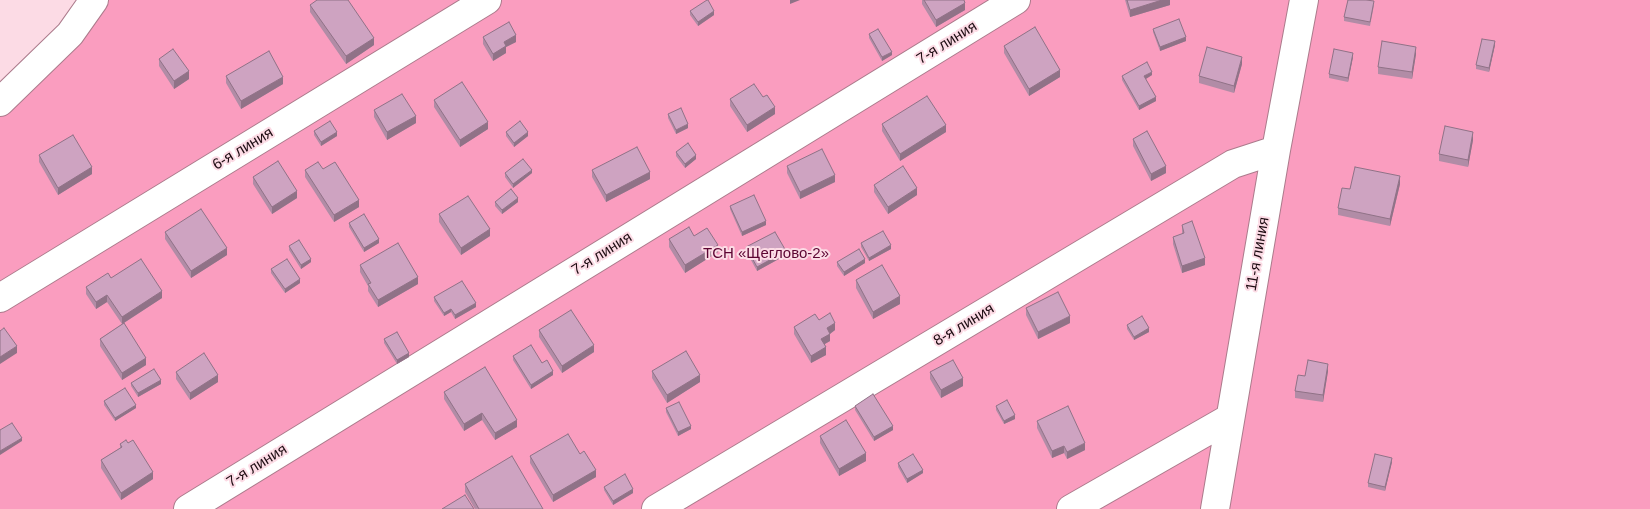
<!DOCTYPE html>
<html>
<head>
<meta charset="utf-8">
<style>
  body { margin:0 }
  canvas { display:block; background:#fcdbe5 }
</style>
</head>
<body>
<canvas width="1650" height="509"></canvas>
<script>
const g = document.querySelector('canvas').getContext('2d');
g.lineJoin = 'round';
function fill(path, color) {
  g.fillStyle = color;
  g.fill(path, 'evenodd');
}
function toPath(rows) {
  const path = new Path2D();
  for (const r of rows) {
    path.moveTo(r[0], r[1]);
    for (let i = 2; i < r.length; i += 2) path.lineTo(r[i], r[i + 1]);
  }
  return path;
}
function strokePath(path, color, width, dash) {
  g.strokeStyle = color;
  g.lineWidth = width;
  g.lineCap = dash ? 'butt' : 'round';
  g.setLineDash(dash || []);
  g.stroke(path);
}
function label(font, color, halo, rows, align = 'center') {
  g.font = font + ' Helvetica,sans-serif';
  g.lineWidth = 4;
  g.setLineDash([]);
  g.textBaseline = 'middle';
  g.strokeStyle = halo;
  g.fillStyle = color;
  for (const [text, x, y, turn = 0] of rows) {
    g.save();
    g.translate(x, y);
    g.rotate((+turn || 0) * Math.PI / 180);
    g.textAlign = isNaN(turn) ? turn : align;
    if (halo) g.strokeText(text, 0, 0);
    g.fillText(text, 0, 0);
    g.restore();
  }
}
fill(toPath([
  [107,0,1650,0,1650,509,0,509,0,117,78,41]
]), '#fa9dbf');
const minor = toPath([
  [0,102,70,34,94,0],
  [0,298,487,0],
  [188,509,1016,0],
  [656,509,1233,164,1276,150],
  [1071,509,1230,418],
  [1215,509,1276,150,1304,0]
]);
strokePath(minor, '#ac7b8c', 30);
strokePath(minor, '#fff', 28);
fill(toPath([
  [922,0,964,0,965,10,936,27,922,4],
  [1125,0,1170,0,1170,5,1130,17],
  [310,5,374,45,346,64,310,12],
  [1374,5,1370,26,1344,21,1344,17],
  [690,11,714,15,698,26,690,15],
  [1153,29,1186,41,1160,51,1153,32],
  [869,34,892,55,882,61,869,38],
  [483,37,516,42,506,47,506,53,493,61,483,44],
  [1495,45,1489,72,1476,69,1476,65],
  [1004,46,1060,77,1029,96,1004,53],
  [1416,54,1412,79,1378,74,1378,67],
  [1353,57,1348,82,1329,78,1329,74],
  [159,59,189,79,174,89,159,66],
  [1242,64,1234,93,1199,83,1199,76],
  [1152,75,1146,79,1156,101,1139,110,1122,80,1122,76],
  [226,76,283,84,241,109,226,83],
  [730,99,775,114,747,132,730,106],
  [434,100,488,129,460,147,434,107],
  [374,110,416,123,387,140,374,117],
  [668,114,688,128,676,134,668,118],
  [882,124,946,132,900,161,882,131],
  [314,131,337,136,321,146,314,135],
  [506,132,528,136,514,147,506,136],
  [1133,139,1166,173,1151,181,1133,146],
  [1473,140,1468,167,1439,161,1439,154],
  [676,152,696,159,685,168,676,156],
  [39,155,92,174,58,195,39,162],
  [787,166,835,182,800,199,787,173],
  [323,169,359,207,334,222,305,177,305,170],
  [592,170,650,179,606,202,592,177],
  [505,173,532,173,513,188,505,177],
  [253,177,297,198,272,214,253,184],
  [1400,184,1390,226,1338,215,1338,208,1350,189],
  [874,185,917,195,888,214,874,192],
  [495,202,518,202,502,214,495,206],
  [730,206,766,225,742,236,730,209],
  [439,214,490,236,461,255,439,222],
  [349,223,379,243,364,252,349,227],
  [1182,225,1205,265,1182,273,1173,244,1173,237,1182,234],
  [165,232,227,255,191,278,165,239],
  [694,236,718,252,685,273,669,247,669,239],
  [861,243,891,249,869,261,861,247],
  [289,246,311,262,301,269,289,250],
  [746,247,786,255,757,271,746,251],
  [837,262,865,263,844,276,837,266],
  [360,265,418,284,378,307,368,291,368,286,360,272],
  [271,269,300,283,285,293,271,273],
  [111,278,162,298,124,323,146,365,122,380,100,346,100,339,122,324,107,302,96,309,86,294,86,287],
  [856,280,900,304,873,319,856,288],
  [434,297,476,307,455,319,451,312,444,316,434,301],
  [1026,308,1070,323,1038,339,1026,315],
  [819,320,835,330,830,334,830,341,825,344,826,355,811,363,794,334,794,327],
  [1127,325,1149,332,1134,340,1127,329],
  [539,330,594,352,562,373,539,337],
  [384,339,409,357,397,364,384,343],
  [513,356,542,363,553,375,531,389,513,360],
  [652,371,700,382,667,403,652,378],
  [1328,371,1323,402,1295,398,1295,391,1305,376],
  [176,372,218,382,190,400,176,379],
  [930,372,963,386,941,398,930,379],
  [131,383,161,384,138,397,131,386],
  [444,392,517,427,495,440,482,420,464,431,444,399],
  [104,401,136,408,115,421,104,405],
  [855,406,893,430,874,441,855,410],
  [996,406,1015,419,1004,424,996,410],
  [666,408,691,429,678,436,666,412],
  [1037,421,1085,450,1067,459,1064,453,1052,458,1037,428],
  [820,436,866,461,839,476,820,443],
  [128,443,153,479,121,500,101,468,101,460,120,448,120,444],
  [580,454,596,477,553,502,530,463,530,456],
  [1392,462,1385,491,1368,487,1368,483],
  [898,463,923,473,907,483,898,467],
  [465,484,543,509,475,509,465,492],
  [604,487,633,493,613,505,604,490]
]), '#b18ca6');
fill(toPath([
  [790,0,800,0,790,4],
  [1162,0,1170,0,1170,5,1130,17,1130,10],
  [965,3,965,10,936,27,936,20],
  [714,11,714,15,698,26,698,22],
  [516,35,516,42,506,47,506,53,493,61,493,54,504,42],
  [1186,37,1186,41,1160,51,1160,47],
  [374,38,374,45,346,64,346,56],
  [1495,41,1495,45,1489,72,1489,68],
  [1416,47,1416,54,1412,79,1412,72],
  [892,52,892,55,882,61,882,57],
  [1353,53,1353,57,1348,82,1348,78],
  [1242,57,1242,64,1234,93,1234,86],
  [1060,70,1060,77,1029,96,1029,89],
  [189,71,189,79,174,89,174,81],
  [1152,72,1152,75,1144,80,1144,76],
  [283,77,283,84,241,109,241,101],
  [1156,97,1156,101,1139,110,1139,106],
  [775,107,775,114,747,132,747,125],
  [416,116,416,123,387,140,387,132],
  [488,122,488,129,460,147,460,140],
  [688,124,688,128,676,134,676,130],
  [946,125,946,132,900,161,900,154],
  [337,132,337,136,321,146,321,142],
  [528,132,528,136,514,147,514,143],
  [1473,132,1473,140,1468,167,1468,160],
  [696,155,696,159,685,168,685,164],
  [1166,166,1166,173,1151,181,1151,174],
  [92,167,92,174,58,195,58,188],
  [532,170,532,173,513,188,513,184],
  [650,172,650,179,606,202,606,195],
  [835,175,835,182,800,199,800,192],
  [1400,176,1400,184,1390,226,1390,219],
  [917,188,917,195,888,214,888,207],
  [297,191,297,198,272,214,272,207],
  [518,198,518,202,502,214,502,210],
  [359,200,359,207,334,222,334,215],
  [766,221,766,225,742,236,742,232],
  [490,229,490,236,461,255,461,248],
  [379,239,379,243,364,252,364,248],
  [718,245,718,252,685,273,685,265],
  [891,245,891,249,869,261,869,258],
  [227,248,227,255,191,278,191,271],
  [786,251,786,255,757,271,757,267],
  [1205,258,1205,265,1182,273,1182,266],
  [311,259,311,262,301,269,301,265],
  [865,259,865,263,844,276,844,272],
  [418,277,418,284,378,307,378,300],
  [300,279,300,283,285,293,285,289],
  [162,291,162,298,122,324,122,317],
  [107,295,107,302,96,309,96,302],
  [900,296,900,304,873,319,873,312],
  [476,303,476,307,455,319,455,315],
  [451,309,451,312,444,316,444,313],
  [1070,316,1070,323,1038,339,1038,332],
  [835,323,835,330,827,336,827,328],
  [1149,328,1149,332,1134,340,1134,337],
  [830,334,830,341,821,346,821,339],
  [594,345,594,352,562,373,562,366],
  [17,346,17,353,0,364,0,357],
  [826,347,826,355,811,363,811,356],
  [409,353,409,357,397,364,397,360],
  [146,358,146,365,122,380,122,373],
  [1328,364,1328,371,1323,402,1323,395],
  [553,371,553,375,531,389,531,385],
  [218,375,218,382,190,400,190,393],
  [700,375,700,382,667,403,667,395],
  [963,378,963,386,941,398,941,390],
  [161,380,161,384,138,397,138,393],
  [136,405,136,408,115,421,115,418],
  [482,413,482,420,464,431,464,424],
  [1015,415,1015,419,1004,424,1004,421],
  [517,420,517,427,495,440,495,433],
  [691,426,691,429,678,436,678,432],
  [893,426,893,430,874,441,874,437],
  [22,438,22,441,0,455,0,451],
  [1085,443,1085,450,1067,459,1067,452],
  [1064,446,1064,453,1052,458,1052,451],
  [866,453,866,461,839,476,839,469],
  [1392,458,1392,462,1385,491,1385,487],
  [596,470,596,477,553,502,553,495],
  [923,470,923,473,907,483,907,479],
  [153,472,153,479,121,500,121,493],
  [633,489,633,493,613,505,613,501]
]), '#907287');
const building = toPath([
  [317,0,348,0,374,38,346,56,310,5,317,0],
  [707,0,708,0,714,11,698,22,690,11,707,0],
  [924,0,964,0,965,3,936,20,924,0],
  [1127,0,1162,0,1130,10,1127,0],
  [1348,0,1366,0,1374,1,1370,22,1344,17,1348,0],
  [1179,19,1186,37,1160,47,1153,29,1179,19],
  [509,22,516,35,504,42,506,46,493,54,483,37,509,22],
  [1035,27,1060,70,1029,89,1004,46,1035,27],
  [878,29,892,52,882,57,869,34,878,29],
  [1482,39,1495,41,1489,68,1476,65,1482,39],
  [1382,41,1416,47,1412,72,1378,67,1382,41],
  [1207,47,1242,57,1234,86,1199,76,1207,47],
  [173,49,189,71,174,81,159,59,173,49],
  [1334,49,1353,53,1348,78,1329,74,1334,49],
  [269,51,283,77,241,101,226,76,269,51],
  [1147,62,1152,72,1144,76,1156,97,1139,106,1122,76,1147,62],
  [462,82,488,122,460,140,434,100,462,82],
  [754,84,763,97,767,95,775,107,747,125,730,99,754,84],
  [402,94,416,116,387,132,374,110,402,94],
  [927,96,946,125,900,154,882,124,927,96],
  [681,108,688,124,676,130,668,114,681,108],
  [330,121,337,132,321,142,314,131,330,121],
  [520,121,528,132,514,143,506,132,520,121],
  [1445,126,1473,132,1468,160,1439,154,1445,126],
  [1147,131,1166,166,1151,174,1133,139,1147,131],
  [73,135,92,167,58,188,39,155,73,135],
  [688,143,696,155,685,164,676,152,688,143],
  [637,147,650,172,606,195,592,170,637,147],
  [822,149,835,175,800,192,787,166,822,149],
  [523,159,532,170,513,184,505,173,523,159],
  [278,161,297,191,272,207,253,177,278,161],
  [318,162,323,169,335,162,359,200,334,215,305,170,318,162],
  [903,166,917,188,888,207,874,185,903,166],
  [1355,167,1400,176,1390,219,1338,208,1342,188,1350,189,1355,167],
  [511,189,518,198,502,210,495,202,511,189],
  [754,195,766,221,742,232,730,206,754,195],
  [468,196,490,229,461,248,439,214,468,196],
  [201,209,227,248,191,271,165,232,201,209],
  [364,214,379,239,364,248,349,223,364,214],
  [1192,221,1205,258,1182,266,1173,237,1184,233,1182,225,1192,221],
  [689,227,694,236,707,228,718,245,685,265,669,239,689,227],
  [883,231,891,245,869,258,861,243,883,231],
  [775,232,786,251,757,267,746,247,775,232],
  [299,240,311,259,301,265,289,246,299,240],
  [398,243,418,277,378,300,368,284,371,283,360,265,398,243],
  [859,249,865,259,844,272,837,262,859,249],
  [141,259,162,291,122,317,107,295,96,302,86,287,108,273,111,278,141,259],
  [287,259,300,279,285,289,271,269,287,259],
  [882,265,900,296,873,312,856,280,882,265],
  [462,281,476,303,455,315,451,309,444,313,434,297,462,281],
  [1058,292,1070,316,1038,332,1026,308,1058,292],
  [571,310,594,345,562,366,539,330,571,310],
  [830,313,835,323,827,328,830,334,821,339,826,347,811,356,794,327,815,314,819,320,830,313],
  [1142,316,1149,328,1134,337,1127,325,1142,316],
  [124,323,146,358,122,373,100,339,124,323],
  [4,328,17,346,0,357,0,331,4,328],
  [397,332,409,353,397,360,384,339,397,332],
  [531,345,542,363,547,360,553,371,531,385,513,356,531,345],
  [686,351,700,375,667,395,652,371,686,351],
  [204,353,218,375,190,393,176,372,204,353],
  [953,360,963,378,941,390,930,372,953,360],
  [1308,360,1328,364,1323,395,1295,391,1298,375,1305,376,1308,360],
  [485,367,517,420,495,433,482,413,464,424,444,392,485,367],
  [154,369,161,380,138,393,131,383,154,369],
  [125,388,136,405,115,418,104,401,125,388],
  [873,394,893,426,874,437,855,406,873,394],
  [1007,400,1015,415,1004,421,996,406,1007,400],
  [679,402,691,426,678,432,666,408,679,402],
  [1068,406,1085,443,1067,452,1064,446,1052,451,1037,421,1068,406],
  [846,420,866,453,839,469,820,436,846,420],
  [12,423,22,438,0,451,0,430,12,423],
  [568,434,580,454,584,451,596,470,553,495,530,456,568,434],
  [126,440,128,443,133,440,153,472,121,493,101,460,122,447,120,444,126,440],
  [913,454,923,470,907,479,898,463,913,454],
  [1375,454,1392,458,1385,487,1368,483,1375,454],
  [512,456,543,509,479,509,465,484,512,456],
  [625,474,633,489,613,501,604,487,625,474],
  [465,495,474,509,442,509,465,495]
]);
fill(building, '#cea3c1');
strokePath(building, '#907287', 1);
label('15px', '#1d0c12', '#fcdbe5', [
  ["7-я линия",947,43,-32],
  ["6-я линия",243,149,-31],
  ["7-я линия",602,254,-32],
  ["11-я линия",1258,254,-80],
  ["8-я линия",964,325,-31],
  ["7-я линия",257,466,-32]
]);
label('15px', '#5c0432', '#fcdbe5', [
  ["ТСН «Щеглово-2»",766,254]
]);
</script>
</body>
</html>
